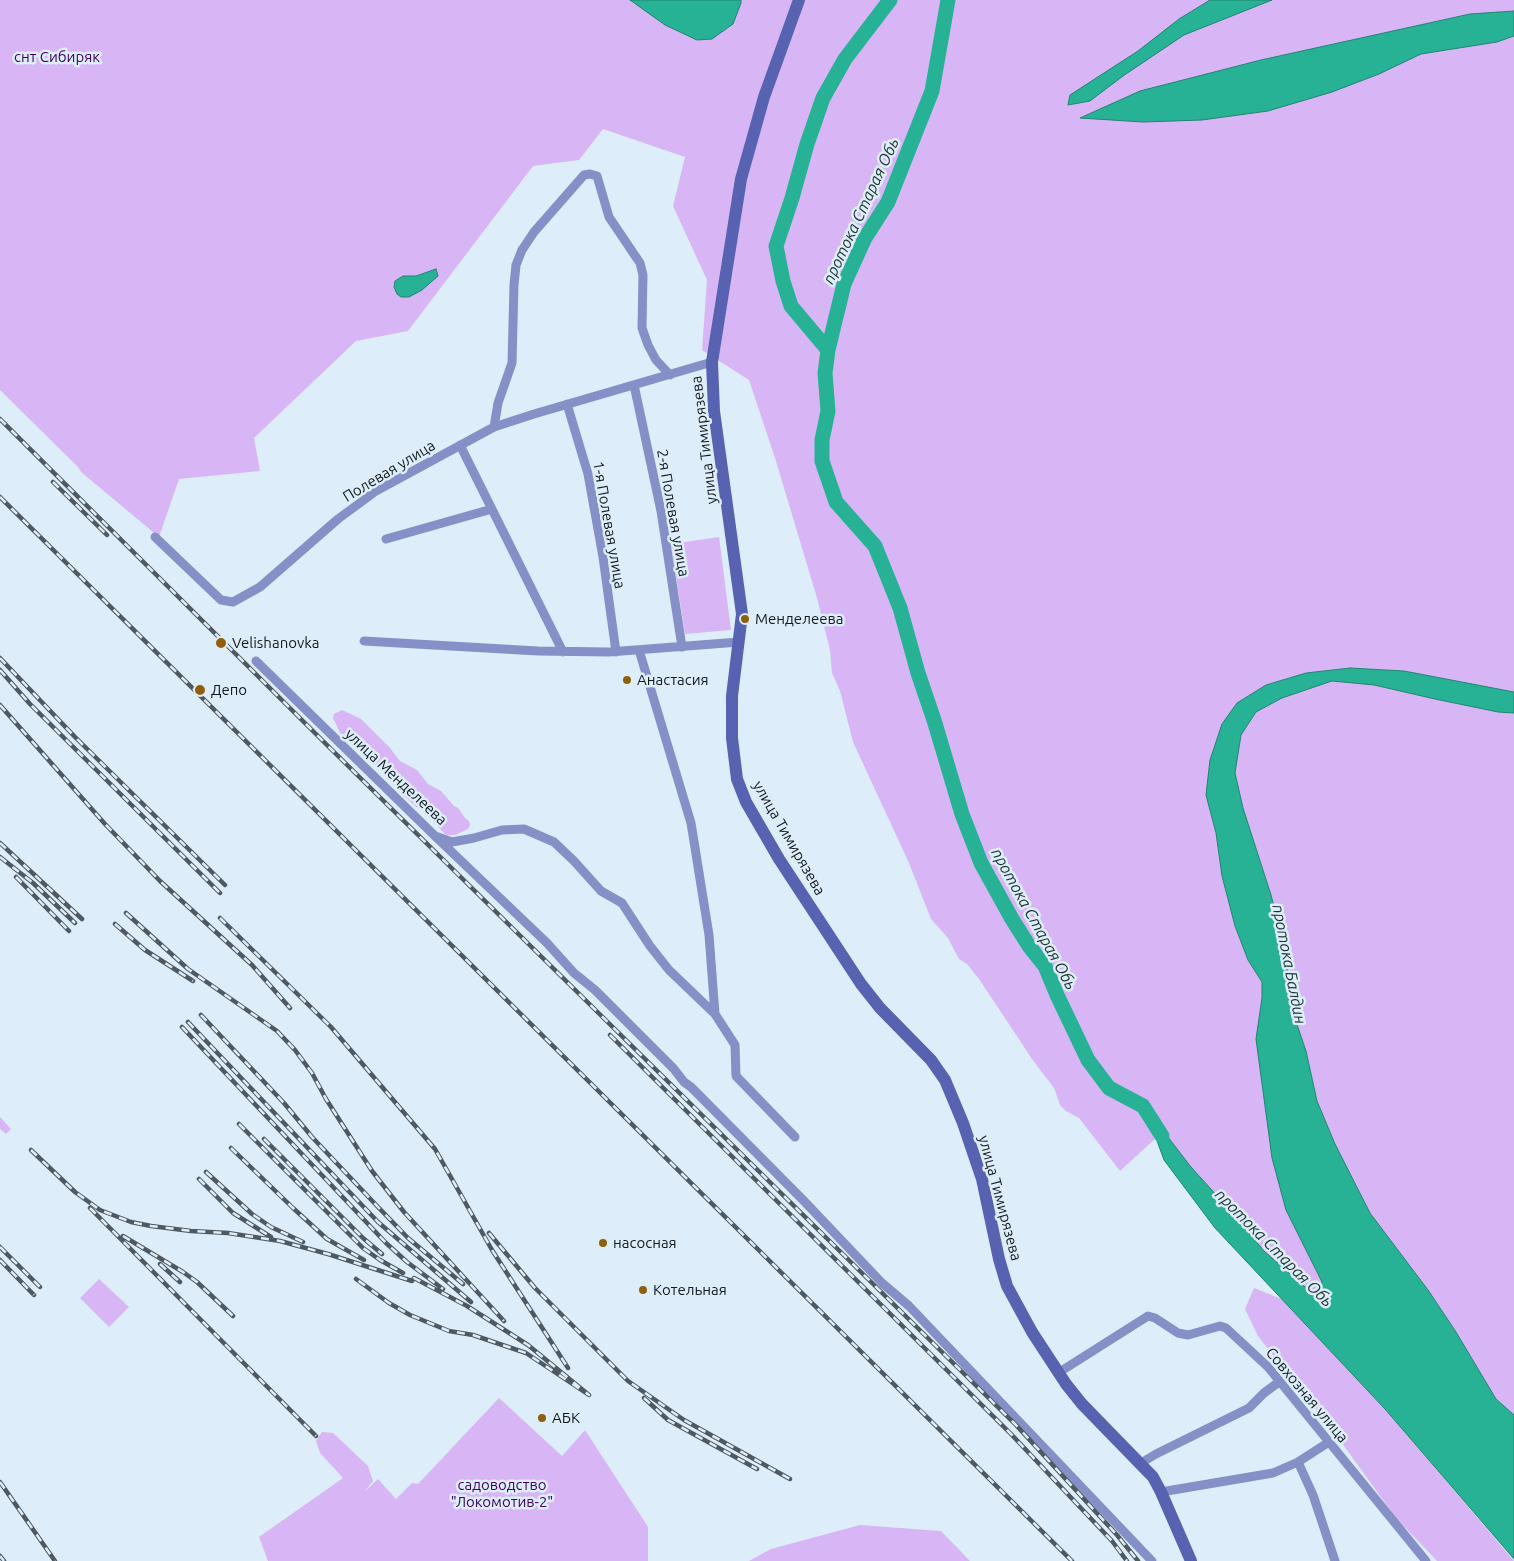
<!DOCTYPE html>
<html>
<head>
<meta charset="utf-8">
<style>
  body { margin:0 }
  canvas { display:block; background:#ddedf9 }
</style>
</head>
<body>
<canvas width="1514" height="1561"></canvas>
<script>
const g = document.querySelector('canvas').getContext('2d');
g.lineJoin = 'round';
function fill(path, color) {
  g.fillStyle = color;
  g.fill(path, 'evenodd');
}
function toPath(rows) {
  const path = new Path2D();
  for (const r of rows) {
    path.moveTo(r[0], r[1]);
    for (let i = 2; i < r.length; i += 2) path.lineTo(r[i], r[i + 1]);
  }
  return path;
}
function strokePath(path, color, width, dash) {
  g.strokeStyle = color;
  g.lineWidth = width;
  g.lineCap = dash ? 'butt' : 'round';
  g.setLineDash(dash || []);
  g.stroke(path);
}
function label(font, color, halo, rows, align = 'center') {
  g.font = font + ' Ubuntu,sans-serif';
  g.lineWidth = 5;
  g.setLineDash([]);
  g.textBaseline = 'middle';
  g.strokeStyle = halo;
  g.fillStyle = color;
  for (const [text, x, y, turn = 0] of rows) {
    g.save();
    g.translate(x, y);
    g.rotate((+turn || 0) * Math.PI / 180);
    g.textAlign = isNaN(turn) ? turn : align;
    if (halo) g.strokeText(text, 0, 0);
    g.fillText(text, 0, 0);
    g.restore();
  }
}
fill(toPath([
  [0,0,630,0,648,12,741,3,741,0,1514,0,1514,692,1404,671,1350,668,1306,673,1266,685,1206,795,1216,833,1222,876,1235,926,1248,960,1262,982,1262,998,1315,1268,1322,1282,1318,1292,1305,1287,1264,1251,1229,1209,1191,1167,1152,1116,1156,1138,1120,1171,1079,1118,1066,1111,1060,1105,1054,1088,1032,1059,979,979,967,964,959,959,948,938,931,919,909,863,853,742,840,691,832,673,830,650,817,598,775,458,749,380,702,350,707,280,673,206,685,157,603,129,579,160,533,166,408,331,356,341,254,438,260,471,179,479,159,537,81,472,78,467,0,390],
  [719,537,731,630,685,634,671,544],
  [1332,681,1374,685,1435,699,1498,712,1514,713,1514,1415,1496,1399,1456,1332,1428,1290,1370,1213,1335,1144,1317,1101,1306,1051,1288,998,1287,956,1271,895,1243,808,1235,773,1241,735,1256,712,1282,698],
  [342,710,361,719,389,747,400,761,417,770,428,784,441,791,454,806,458,808,465,818,469,821,470,825,468,829,455,835,446,835,423,811,415,806,395,787,387,775,364,754,356,741,340,733,333,718,334,714],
  [0,1117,11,1129,6,1134,0,1129],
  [99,1279,129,1307,109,1327,80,1298],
  [1254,1288,1284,1300,1385,1409,1514,1561,1437,1561,1396,1518,1339,1439,1258,1336,1245,1309],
  [499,1398,562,1456,585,1430,648,1527,648,1561,268,1561,259,1537,343,1478,320,1453,316,1441,322,1432,333,1433,368,1466,373,1481,364,1492,378,1479,396,1499,412,1483,418,1484],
  [860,1525,941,1531,970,1561,749,1561,771,1549]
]), '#d8b6f6');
const water = toPath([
  [630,0,741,0,741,3,733,24,712,39,697,40,665,25,630,0],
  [1210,0,1272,0,1184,35,1123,76,1090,101,1068,105,1070,95,1138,51,1179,19,1210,0],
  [1514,11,1514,36,1497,42,1421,54,1379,74,1332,92,1268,111,1202,120,1143,122,1080,118,1140,91,1261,60,1470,14,1514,11],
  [436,269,438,276,422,290,409,297,401,297,397,294,394,287,395,281,403,276,416,276,436,269],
  [1350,668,1404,671,1514,692,1514,713,1498,712,1435,699,1374,685,1332,681,1282,698,1256,712,1241,735,1235,773,1243,808,1271,895,1287,956,1288,998,1306,1051,1317,1101,1335,1144,1370,1213,1428,1290,1456,1332,1496,1399,1514,1415,1514,1559,1385,1409,1215,1228,1164,1160,1156,1138,1151,1115,1191,1167,1229,1209,1264,1251,1305,1287,1318,1292,1322,1282,1286,1210,1272,1158,1256,1039,1262,998,1262,982,1248,960,1235,926,1222,876,1216,833,1206,795,1210,760,1222,724,1237,703,1266,685,1306,673,1350,668]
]);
fill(water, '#27b295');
strokePath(water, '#218471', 1);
strokePath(toPath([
  [948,0,932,91,888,202,865,238,844,284,828,350,825,373,828,411,822,440,822,461,836,502,875,546,900,608,918,673,934,720,962,814,981,863,1012,919,1029,946,1045,966,1057,995,1088,1060,1109,1088,1143,1106,1162,1136],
  [828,350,791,306,783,281,776,246,792,198,807,144,823,98,845,59,890,0]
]), '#27b295', 15);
strokePath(toPath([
  [634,385,661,511,682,647],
  [567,404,588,474,603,557,616,652],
  [494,427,498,403,512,363,514,285,516,265,522,250,534,232,584,175,590,174,597,176,609,217,640,263,643,275,642,328,648,345,656,360,670,375],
  [460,445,563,652],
  [155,537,221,600,233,602,260,587,338,519,376,491,494,427,534,414,712,362],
  [386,539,492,509],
  [364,641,538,651,609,652,739,642],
  [639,650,691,823,709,935,715,1014,735,1045,736,1076,795,1137],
  [256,661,435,836,452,842,474,838,502,830,524,829,554,842,574,861,601,891,622,903,650,946,669,970,715,1014],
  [435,836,547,943,574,973,595,990,674,1069,684,1082,691,1087,804,1201,882,1283,909,1306,1152,1561],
  [1058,1373,1148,1316,1155,1318,1178,1333,1188,1335,1220,1326,1226,1328,1268,1367,1426,1561],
  [1298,1462,1313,1495,1335,1561],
  [1141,1463,1156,1454,1249,1408,1264,1393,1279,1382],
  [1161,1492,1273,1473,1298,1462,1329,1442]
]), '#8590c7', 9);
strokePath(toPath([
  [799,0,764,97,741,179,712,362,714,411,742,614,732,696,732,738,737,779,746,802,779,859,861,984,880,1008,931,1060,945,1080,963,1123,982,1179,999,1259,1007,1286,1032,1332,1066,1384,1082,1404,1153,1477,1161,1492,1191,1561]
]), '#5763b1', 12);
const rail = toPath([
  [0,419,332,750,1016,1425,1117,1535,1138,1561],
  [53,482,107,535],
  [0,497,1072,1561],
  [0,658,75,737,225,885],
  [0,670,30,704,220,893],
  [0,705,105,824,160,881,252,965,290,1008],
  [0,843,82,919],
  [0,857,33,883,75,923],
  [16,877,69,931],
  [126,913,188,969,277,1031,295,1050,312,1073,326,1099,372,1171,404,1212,504,1321],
  [220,918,331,1027,435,1149,492,1250,568,1368],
  [115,924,145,950,193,981],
  [201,1015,284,1103,312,1137,378,1207,408,1238,463,1284],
  [188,1022,378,1222,471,1302],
  [182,1027,386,1243,407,1262,443,1289],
  [610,1035,1011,1434,1112,1541,1127,1561],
  [239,1124,363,1248,380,1260,403,1273],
  [264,1139,363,1238,382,1254],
  [231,1148,293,1208,327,1239,364,1260],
  [31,1150,75,1192,100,1210,131,1222,151,1226,191,1231,228,1233,280,1241,328,1254,412,1281,414,1278,467,1306,528,1345,589,1395,526,1353,473,1335,449,1331,410,1315,389,1303,356,1279],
  [206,1172,252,1214,271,1227,303,1242],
  [199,1179,233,1213,271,1237],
  [90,1208,316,1436],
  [489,1233,535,1288,628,1381,684,1420,790,1479],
  [123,1236,183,1272,197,1282,233,1316],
  [0,1247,40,1287],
  [0,1260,34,1295],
  [160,1264,180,1282],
  [644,1398,668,1420,757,1469],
  [0,1482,55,1561],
  [0,1556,4,1561]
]);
strokePath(rail, '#505960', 4.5);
strokePath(rail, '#ddedf9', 2.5, [8]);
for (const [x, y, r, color] of [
  [745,619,5,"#8f5f0b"],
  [221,643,6,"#8f5f0b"],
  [627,680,5,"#8f5f0b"],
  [200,690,6,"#8f5f0b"],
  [603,1243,5,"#8f5f0b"],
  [643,1290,5,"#8f5f0b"],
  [542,1418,5,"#8f5f0b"]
]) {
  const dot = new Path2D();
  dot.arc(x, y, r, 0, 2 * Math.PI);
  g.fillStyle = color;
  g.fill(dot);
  strokePath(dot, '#ddedf9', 2);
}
label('15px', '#400062', '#ddedf9', [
  ["снт Сибиряк",57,57],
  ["садоводство",502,1485],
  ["\"Локомотив-2\"",502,1502]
]);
label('15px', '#13191d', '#ddedf9', [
  ["улица Тимирязева",704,440,-97],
  ["Полевая улица",389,471,-31],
  ["2-я Полевая улица",673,513,80],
  ["1-я Полевая улица",609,525,80],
  ["улица Менделеева",396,777,43],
  ["улица Тимирязева",789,838,60],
  ["улица Тимирязева",1000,1198,75],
  ["Совхозная улица",1307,1395,50]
]);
label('15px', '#13191d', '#ddedf9', [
  ["Менделеева",755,619],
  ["Velishanovka",232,643],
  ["Анастасия",637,680],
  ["Депо",211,690],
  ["насосная",613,1243],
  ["Котельная",653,1290],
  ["АБК",552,1418]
], 'left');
label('italic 16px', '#1c322c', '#ddedf9', [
  ["протока Старая Обь",861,211,-65],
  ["протока Старая Обь",1034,919,61],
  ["протока Балдин",1289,964,79],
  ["протока Старая Обь",1274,1248,45]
]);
</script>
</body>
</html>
